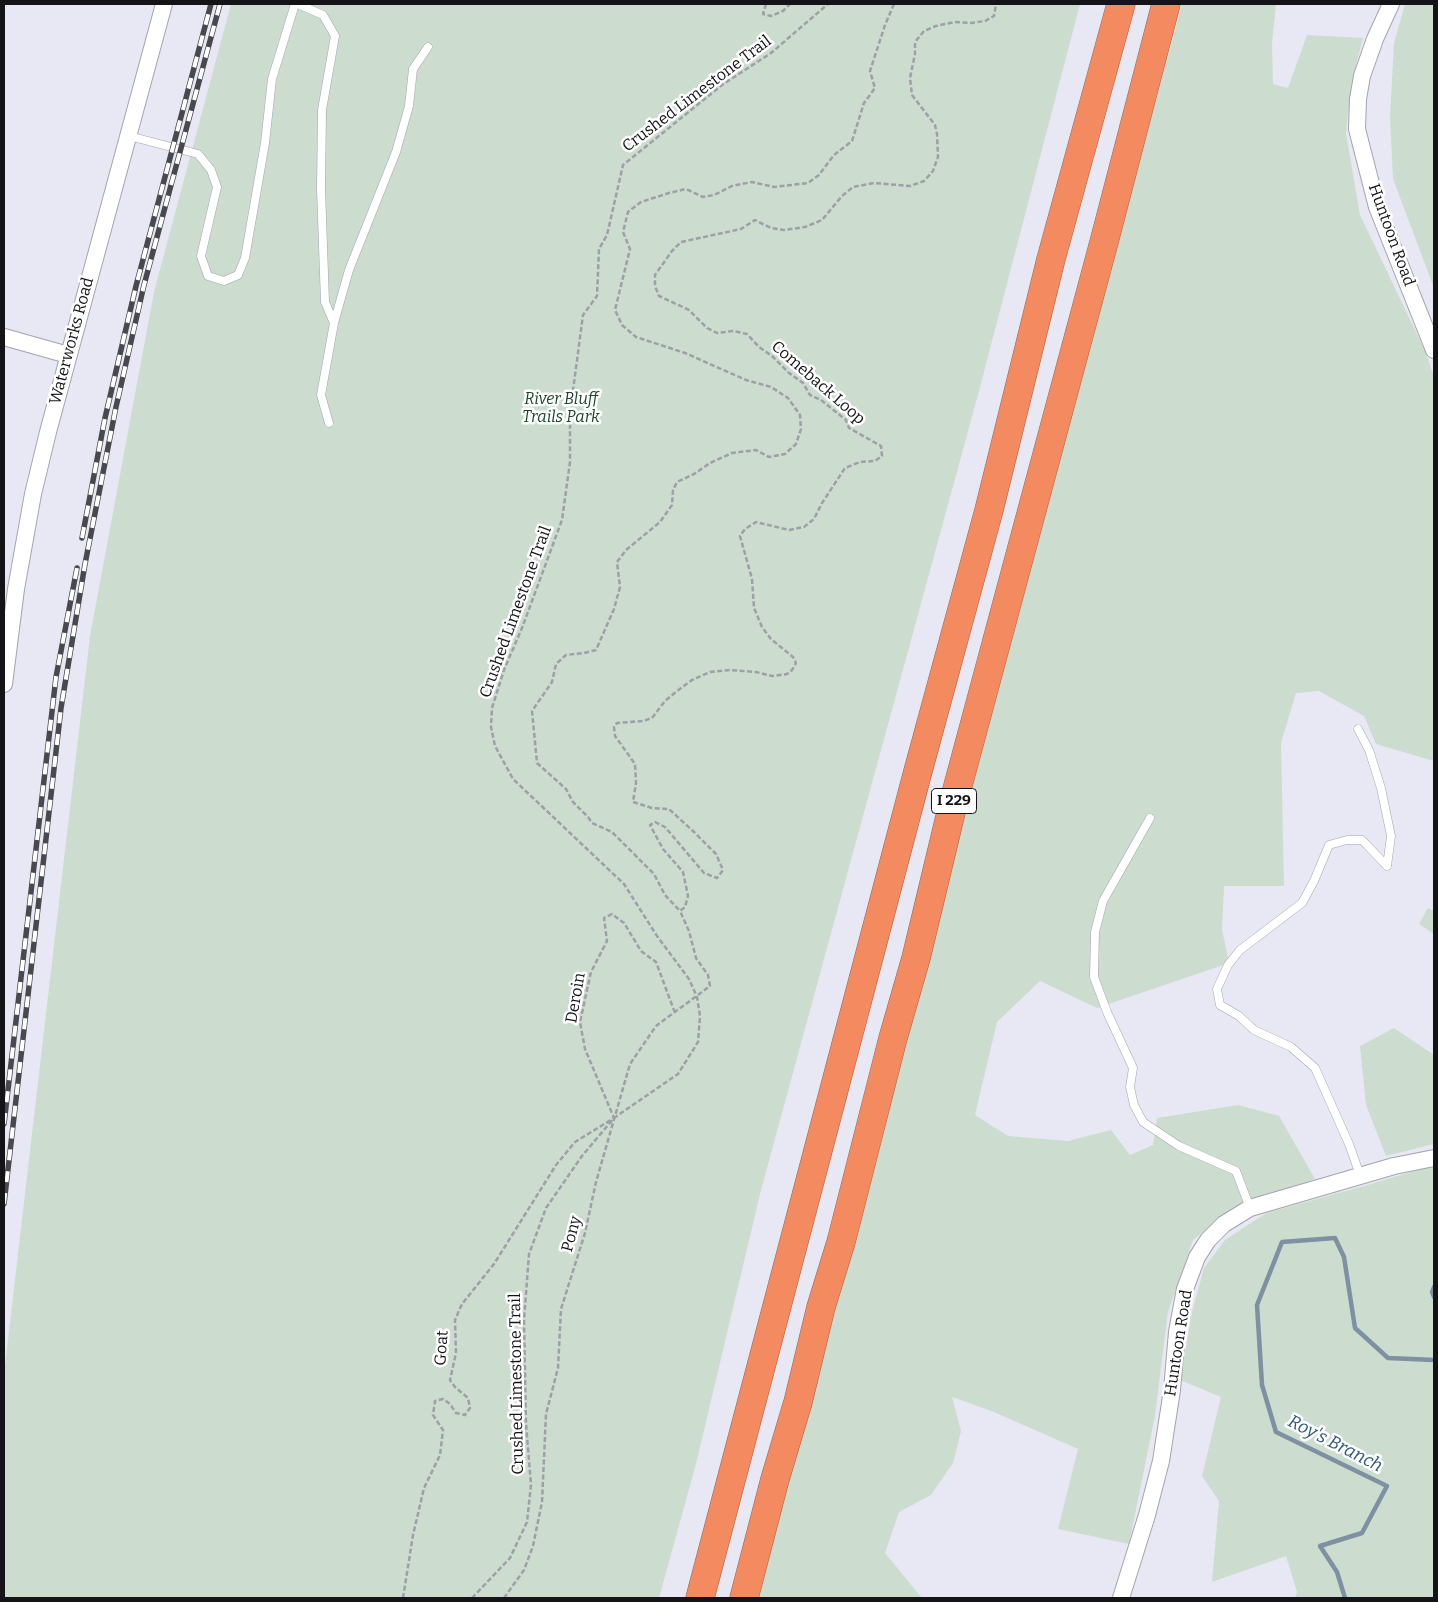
<!DOCTYPE html>
<html>
<head>
<meta charset="utf-8">
<style>
  body { margin:0 }
  #map { position:relative; width:1438px; height:1602px; overflow:hidden; background:#e7e8f3; font-family:Bitter,serif }
  canvas { display:block }
  .frame { position:absolute; inset:0; border:5px solid #141418; pointer-events:none }
</style>
</head>
<body>
<div id="map">
<canvas width="1438" height="1602"></canvas>
<div class="frame"></div>
</div>
<script>
const g = document.querySelector('canvas').getContext('2d');
g.lineJoin = 'round';
function fill(path, color) {
  g.fillStyle = color;
  g.fill(path, 'evenodd');
}
function toPath(rows) {
  const path = new Path2D();
  for (const r of rows) {
    path.moveTo(r[0], r[1]);
    for (let i = 2; i < r.length; i += 2) path.lineTo(r[i], r[i + 1]);
  }
  return path;
}
function strokePath(path, color, width, dash) {
  g.strokeStyle = color;
  g.lineWidth = width;
  g.lineCap = dash ? 'butt' : 'round';
  g.setLineDash(dash || []);
  g.stroke(path);
}
function label(font, color, halo, rows, align = 'center') {
  g.font = font + ' Bitter,serif';
  g.lineWidth = 5;
  g.setLineDash([]);
  g.textBaseline = 'middle';
  g.strokeStyle = halo;
  g.fillStyle = color;
  for (const [text, x, y, turn = 0] of rows) {
    g.save();
    g.translate(x, y);
    g.rotate((+turn || 0) * Math.PI / 180);
    g.textAlign = isNaN(turn) ? turn : align;
    if (halo) g.strokeText(text, 0, 0);
    g.fillText(text, 0, 0);
    g.restore();
  }
}
fill(toPath([
  [231,4,1080,4,979,391,761,1190,696,1464,659,1598,4,1598,4,1374,90,636,154,292],
  [1182,4,1276,4,1272,44,1273,84,1288,88,1307,35,1363,38,1351,85,1346,133,1360,215,1426,353,1434,377,1434,761,1376,744,1364,716,1319,691,1296,693,1281,743,1284,886,1224,886,1222,929,1229,963,1097,1008,1040,981,997,1022,975,1115,1008,1136,1068,1141,1111,1130,1130,1155,1153,1145,1157,1118,1238,1105,1279,1116,1315,1179,1238,1205,1193,1240,1168,1312,1155,1416,1129,1544,1058,1529,1078,1449,994,1412,952,1397,961,1431,953,1463,931,1495,899,1512,885,1553,922,1598,757,1598,778,1515,908,1033,1004,667],
  [1405,4,1434,4,1434,288,1393,179,1390,117,1394,43],
  [1428,908,1434,911,1434,934,1419,924],
  [1394,1028,1434,1055,1434,1144,1386,1156,1366,1105,1360,1046],
  [1434,1165,1434,1598,1295,1598,1297,1592,1286,1556,1212,1582,1219,1501,1202,1476,1221,1397,1180,1380,1192,1312,1204,1268,1225,1240,1266,1213,1364,1186]
]), '#ccddcf');
strokePath(toPath([
  [1434,1287,1432,1292,1434,1297],
  [1345,1598,1337,1572,1320,1546,1362,1533,1387,1486,1276,1432,1262,1385,1257,1305,1282,1242,1335,1238,1344,1257,1355,1328,1388,1358,1434,1360]
]), '#7e90a2', 4.5);
const service = toPath([
  [298,4,323,15,335,36,322,110,321,189,325,302,334,323,321,395,329,423],
  [129,136,198,154,211,170,217,187,201,256,208,276,224,281,238,275,245,258,265,143,272,79,295,4],
  [334,323,349,270,396,152,409,106,413,69,428,47],
  [1358,729,1369,750,1381,788,1391,836,1387,866],
  [1150,818,1103,901,1095,932,1094,977,1107,1012,1133,1068,1130,1087,1134,1105,1143,1122,1179,1146,1236,1171,1250,1208],
  [1360,1175,1349,1144,1315,1068,1291,1047,1254,1030,1239,1016,1220,1005,1217,989,1228,965,1240,950,1302,903,1314,881,1329,845,1347,840,1362,840,1387,866]
]);
const minor = toPath([
  [1391,4,1375,39,1362,76,1358,99,1357,129,1377,207,1434,350],
  [4,337,68,355],
  [4,684,16,589,33,494,48,432,164,4],
  [1121,1598,1147,1515,1161,1461,1172,1390,1177,1332,1185,1289,1197,1257,1208,1240,1224,1224,1250,1208,1394,1166,1434,1158]
]);
const motorway = toPath([
  [700,1598,918,771,989,510,1051,259,1121,4],
  [744,1598,775,1479,798,1402,821,1307,841,1242,893,1038,916,958,953,804,1104,242,1166,4]
]);
strokePath(service, '#a2a4ae', 9);
strokePath(minor, '#a2a4ae', 18);
strokePath(motorway, '#a56147', 29);
strokePath(toPath([
  [766,4,763,14,771,16,783,11,790,4],
  [894,4,885,25,870,71,875,88,864,103,852,141,834,155,819,175,808,183,774,187,752,182,732,186,714,195,703,197,686,189,669,193,641,202,628,212,623,232,630,249,615,310,622,325,636,337,685,353,746,380,771,387,788,398,800,415,801,429,796,444,785,454,769,457,756,450,732,453,710,463,694,474,677,482,673,490,672,505,660,522,626,550,617,562,620,587,614,609,596,650,584,653,566,655,556,664,552,682,532,711,537,763,566,789,573,802,588,817,592,823,612,832,654,874,665,895,680,911,685,907,688,896,683,872,663,849,650,825,655,822,665,827,704,873,717,878,723,870,716,854,693,831,669,809,652,808,633,802,636,783,635,764,615,736,614,727,617,723,643,721,652,718,665,701,677,691,692,680,710,672,730,670,756,672,772,676,787,674,792,670,796,663,793,657,771,639,762,627,754,608,752,579,740,536,745,529,756,522,789,530,804,527,814,519,822,503,845,468,860,462,875,461,882,456,881,446,849,428,846,420,821,400,810,395,803,383,789,373,772,356,759,347,747,334,733,331,717,333,707,328,689,310,659,296,655,286,655,275,672,251,681,242,741,229,755,220,771,228,784,230,805,227,822,220,842,196,853,187,874,183,910,186,924,181,933,171,938,157,937,134,935,125,912,95,910,78,915,54,915,42,924,31,936,26,955,22,971,23,985,21,994,16,996,4],
  [403,1598,413,1535,424,1488,440,1455,443,1430,433,1415,435,1401,443,1399,450,1404,456,1413,465,1415,470,1408,468,1398,455,1387,450,1380,456,1353,455,1320,462,1304,494,1264,556,1165,575,1142,614,1118,585,1049,580,1022,591,972,607,941,604,918,612,914,624,923,641,951,656,962,675,1013],
  [472,1598,510,1558,527,1522,531,1485,526,1424,524,1320,529,1254,546,1208,582,1156,614,1118,678,1074,698,1042,700,1016,697,997,689,979,657,936,624,884,513,779,495,746,491,727,492,708,504,670,522,628,562,520,570,462,570,413,583,315,597,296,599,249,607,235,623,165,722,85,771,53,828,4],
  [504,1598,524,1570,533,1546,542,1502,546,1414,558,1368,561,1309,585,1233,596,1182,630,1064,656,1026,710,986,708,975,696,958,689,931,680,911]
]), '#9e9fa7', 2.5, [5, 2.5]);
strokePath(service, '#fff', 8);
strokePath(minor, '#fff', 16);
strokePath(motorway, '#f38a60', 28);
const rail = toPath([
  [82,538,105,418,136,286,211,4],
  [4,1124,56,677,77,568],
  [4,1204,61,708,85,564,116,407,144,285,220,4]
]);
strokePath(rail, '#48484e', 5.5);
strokePath(rail, '#fff', 4, [11]);
for (const [x, y, w] of [
  [954,801,45]
]) {
  const box = new Path2D();
  box.roundRect(x - w / 2, y - 12.5, w, 25, 4);
  g.fillStyle = '#fff';
  g.fill(box);
  strokePath(box, '#141418', 1);
}
label('bold 15px', '#141418', null, [
  ["I 229",954,801]
]);
label('16px', '#141418', '#fff', [
  ["Crushed Limestone Trail",697,94,-37],
  ["Huntoon Road",1391,235,70],
  ["Waterworks Road",72,341,-75],
  ["Comeback Loop",818,383,41],
  ["Crushed Limestone Trail",516,612,-70],
  ["Deroin",576,998,-80],
  ["Pony",572,1234,-75],
  ["Huntoon Road",1179,1343,-81],
  ["Goat",442,1348,-86],
  ["Crushed Limestone Trail",517,1384,-91]
]);
label('italic 16px', '#1c4828', '#fff', [
  ["River Bluff",561,400],
  ["Trails Park",561,418]
]);
label('italic 18px', '#31577b', '#fff', [
  ["Roy's Branch",1335,1444,27]
]);
</script>
</body>
</html>
